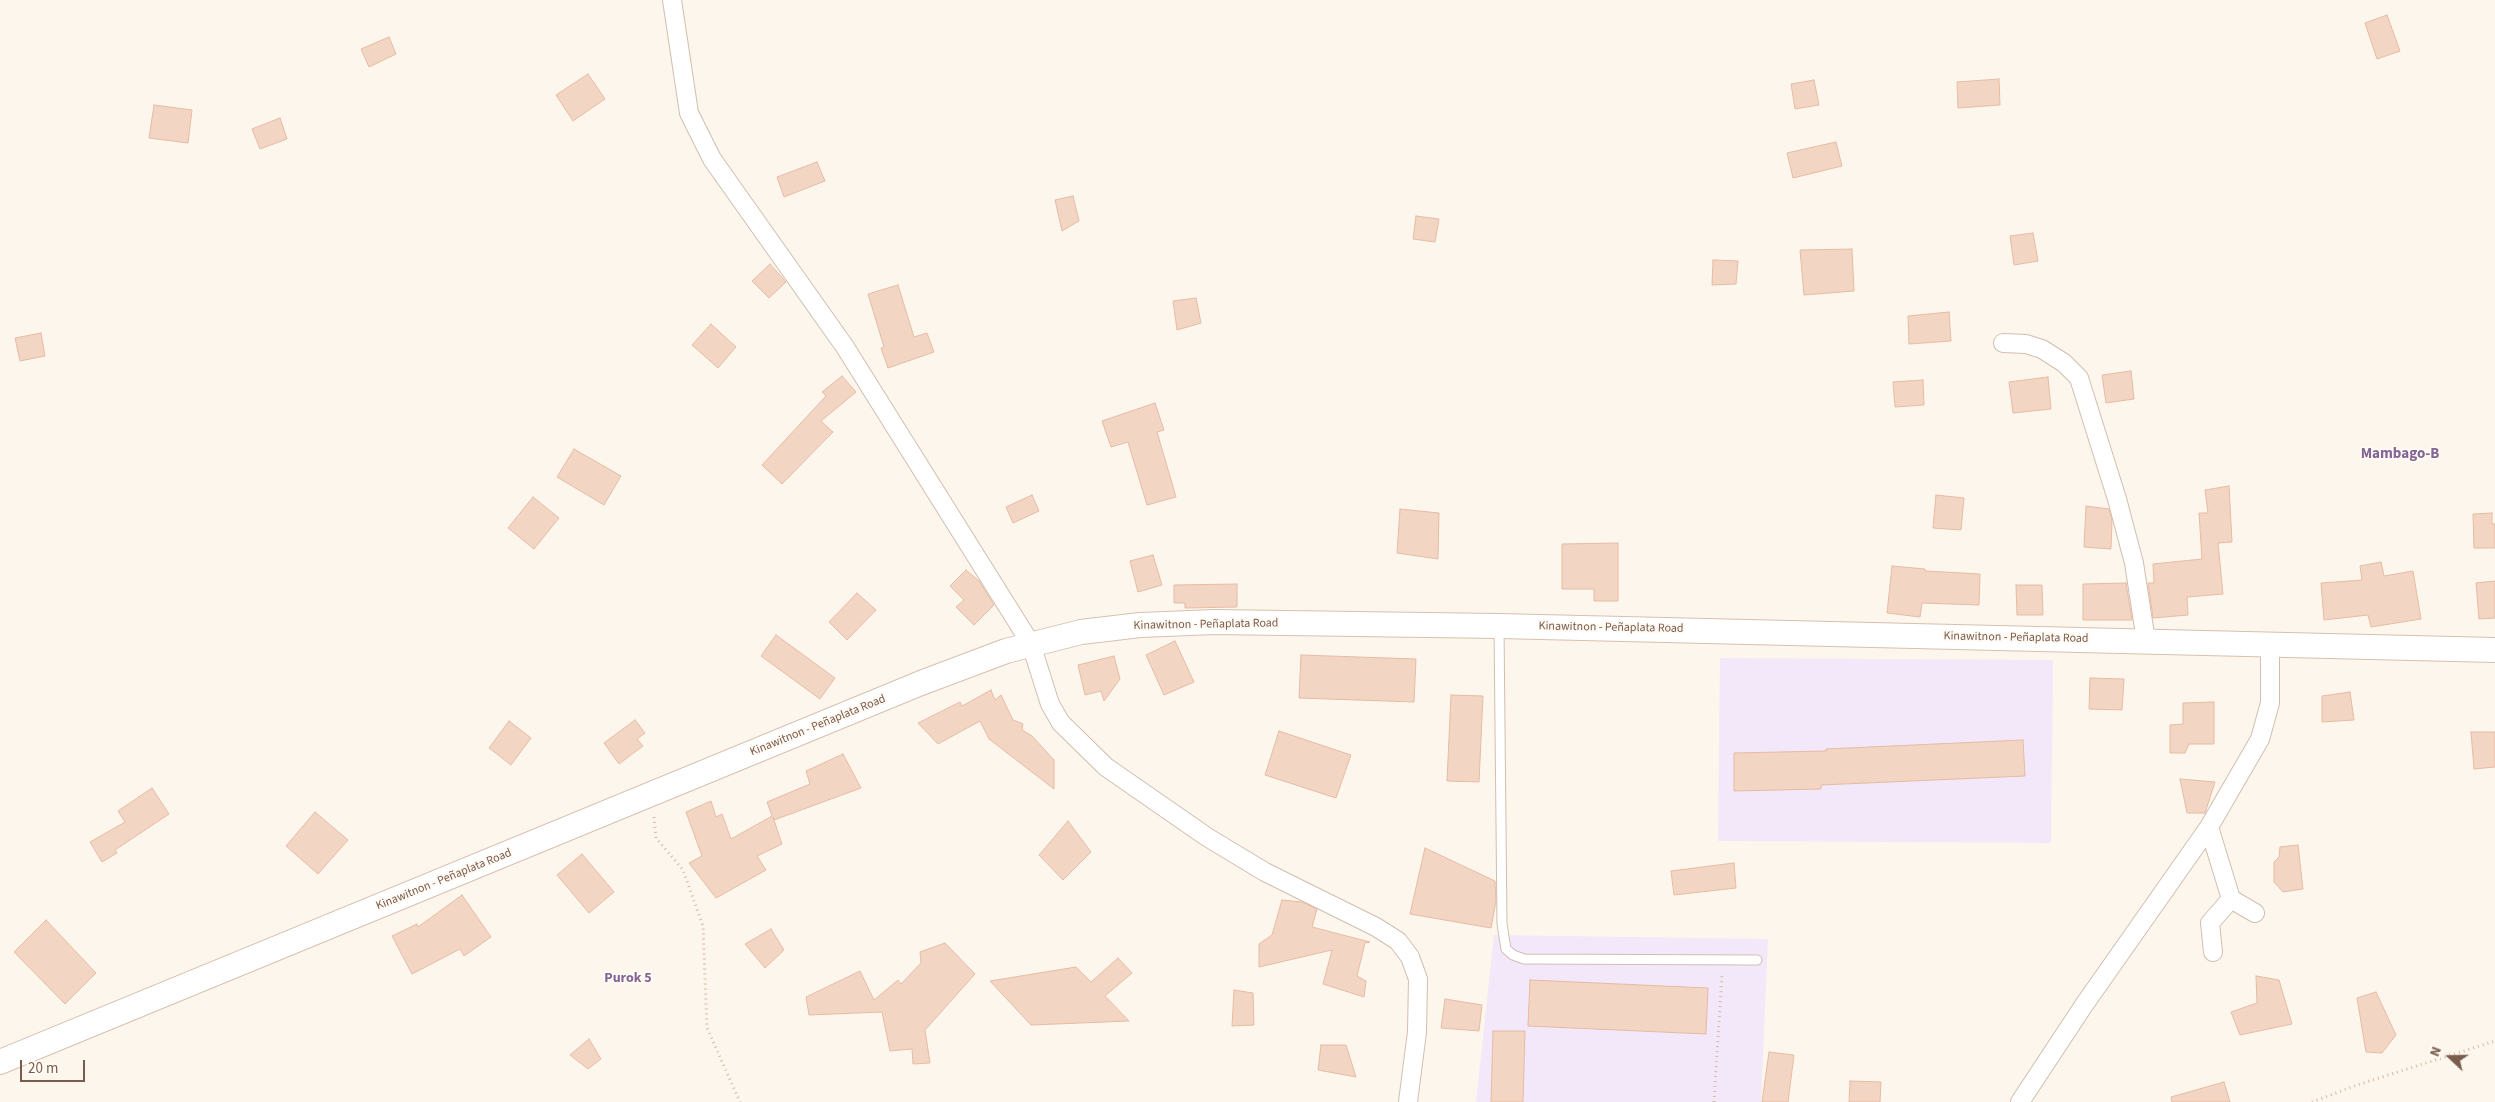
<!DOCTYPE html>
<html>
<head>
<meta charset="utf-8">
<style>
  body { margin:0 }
  #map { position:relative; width:2495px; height:1102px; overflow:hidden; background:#fdf6ec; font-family:"Source Sans 3",sans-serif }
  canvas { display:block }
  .north { position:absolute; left:2425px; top:1032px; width:50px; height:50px; -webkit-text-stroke:4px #fffaf3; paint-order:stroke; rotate:291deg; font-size:14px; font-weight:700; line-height:20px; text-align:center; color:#7a5c4d }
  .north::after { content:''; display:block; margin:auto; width:18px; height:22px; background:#7a5c4d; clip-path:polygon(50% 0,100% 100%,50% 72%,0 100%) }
  .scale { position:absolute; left:20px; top:1060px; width:65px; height:22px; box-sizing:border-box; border:2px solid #7a5c4d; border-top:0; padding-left:6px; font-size:15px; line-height:18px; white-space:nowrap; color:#7a5c4d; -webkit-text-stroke:4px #fffaf3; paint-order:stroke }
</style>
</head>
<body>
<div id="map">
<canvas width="2495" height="1102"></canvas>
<div class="north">N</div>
<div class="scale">20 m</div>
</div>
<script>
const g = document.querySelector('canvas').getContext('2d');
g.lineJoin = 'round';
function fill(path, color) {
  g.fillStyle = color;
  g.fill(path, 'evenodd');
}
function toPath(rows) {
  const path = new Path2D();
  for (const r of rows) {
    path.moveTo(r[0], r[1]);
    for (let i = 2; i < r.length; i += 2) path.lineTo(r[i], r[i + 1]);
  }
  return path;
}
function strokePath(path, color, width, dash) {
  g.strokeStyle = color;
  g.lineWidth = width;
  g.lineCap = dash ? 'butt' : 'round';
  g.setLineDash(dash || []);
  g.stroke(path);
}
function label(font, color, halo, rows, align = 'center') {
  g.font = font + ' "Source Sans 3",sans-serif';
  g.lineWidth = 4;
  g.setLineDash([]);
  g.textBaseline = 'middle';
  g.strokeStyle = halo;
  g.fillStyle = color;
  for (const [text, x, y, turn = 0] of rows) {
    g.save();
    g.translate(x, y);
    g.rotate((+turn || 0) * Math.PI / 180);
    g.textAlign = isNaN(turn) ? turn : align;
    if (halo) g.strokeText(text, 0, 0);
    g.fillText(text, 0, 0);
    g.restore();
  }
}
fill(toPath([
  [1720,658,2053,660,2051,843,1718,841],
  [1494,935,1768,939,1761,1102,1476,1102]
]), '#f3e8fa');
const building = toPath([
  [2387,15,2400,51,2377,59,2365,23,2387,15],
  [389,37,396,54,369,67,361,49,389,37],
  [588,74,605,99,573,121,556,95,588,74],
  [1999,79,2000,105,1958,108,1957,82,1999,79],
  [1814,80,1819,105,1795,109,1791,84,1814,80],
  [154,105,192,110,188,143,149,138,154,105],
  [280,118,287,139,260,149,252,129,280,118],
  [1836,142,1842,166,1793,178,1787,153,1836,142],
  [817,162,825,181,784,197,777,177,817,162],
  [1073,196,1079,221,1062,231,1055,200,1073,196],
  [1416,216,1439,219,1435,242,1413,239,1416,216],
  [2033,233,2038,261,2014,265,2010,236,2033,233],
  [1852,249,1854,291,1804,295,1800,250,1852,249],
  [1713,260,1738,261,1736,284,1712,285,1713,260],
  [770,264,786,282,769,298,752,281,770,264],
  [898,285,914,337,927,333,934,352,888,368,881,348,884,347,868,294,898,285],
  [1196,298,1201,323,1177,330,1173,301,1196,298],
  [1949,312,1951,341,1909,344,1908,316,1949,312],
  [711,324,736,347,718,368,692,345,711,324],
  [41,333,45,356,20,361,15,338,41,333],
  [2131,371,2134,399,2106,403,2102,375,2131,371],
  [842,376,856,392,821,421,833,432,782,484,762,465,826,396,822,392,842,376],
  [2048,377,2051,409,2013,413,2009,382,2048,377],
  [1923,380,1924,405,1895,407,1893,382,1923,380],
  [1155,403,1164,430,1157,432,1176,497,1147,505,1128,442,1111,447,1102,421,1155,403],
  [574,449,621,476,604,505,557,477,574,449],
  [2229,486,2232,542,2218,543,2223,594,2187,597,2188,615,2153,618,2148,583,2154,583,2153,564,2202,559,2199,513,2208,513,2205,490,2229,486],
  [1032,495,1039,511,1013,523,1006,507,1032,495],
  [1936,495,1964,498,1961,530,1933,528,1936,495],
  [533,497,559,518,534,549,508,528,533,497],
  [2086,506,2109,509,2112,520,2111,549,2084,547,2086,506],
  [1400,509,1439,513,1438,559,1397,553,1400,509],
  [2492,513,2492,524,2495,524,2495,548,2474,548,2473,514,2492,513],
  [1618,543,1618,601,1594,601,1594,589,1562,589,1562,544,1618,543],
  [1153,555,1162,585,1138,592,1130,561,1153,555],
  [2381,562,2384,576,2413,571,2421,619,2371,627,2368,615,2324,620,2321,583,2362,580,2360,566,2381,562],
  [1892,566,1925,569,1925,571,1980,574,1979,605,1922,603,1920,617,1887,613,1892,566],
  [966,570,979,581,994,605,974,625,956,607,964,600,950,586,966,570],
  [2495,581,2495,618,2479,619,2476,583,2495,581],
  [2126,583,2132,620,2083,620,2083,584,2126,583],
  [1237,584,1237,607,1185,608,1185,603,1174,603,1174,585,1237,584],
  [2016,585,2042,585,2043,615,2017,615,2016,585],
  [857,593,876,610,847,640,829,622,857,593],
  [776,635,835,678,820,699,761,656,776,635],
  [1175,641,1194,682,1164,695,1146,655,1175,641],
  [1301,655,1416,659,1414,702,1299,698,1301,655],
  [1114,656,1120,679,1104,701,1101,691,1085,695,1078,665,1114,656],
  [2090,678,2124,679,2122,710,2089,709,2090,678],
  [991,690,995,700,1001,695,1013,720,1023,724,1022,730,1032,736,1054,760,1054,789,989,739,980,721,938,744,918,723,960,702,962,706,991,690],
  [2350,692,2354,720,2322,722,2322,696,2350,692],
  [1451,695,1483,696,1479,782,1447,781,1451,695],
  [2214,702,2214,744,2189,744,2185,753,2170,753,2170,725,2183,724,2183,703,2214,702],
  [635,720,645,733,637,739,643,746,619,764,604,743,635,720],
  [509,721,531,738,511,765,489,748,509,721],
  [1279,731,1351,755,1336,798,1265,775,1279,731],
  [2471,732,2495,732,2495,767,2474,769,2471,732],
  [2023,740,2025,776,1821,785,1821,789,1734,791,1734,753,1826,751,1826,749,2023,740],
  [843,754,861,788,774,820,773,817,782,844,757,856,766,870,716,898,689,863,702,856,686,812,711,801,716,817,722,814,731,839,772,816,767,802,810,784,806,771,843,754],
  [2180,779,2215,782,2205,813,2187,813,2180,779],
  [152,788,169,814,115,850,117,853,102,862,90,842,125,822,118,811,152,788],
  [315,812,348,840,318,874,286,846,315,812],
  [1068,821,1091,852,1063,880,1039,855,1068,821],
  [2298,845,2303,889,2283,892,2274,882,2274,862,2279,857,2280,847,2298,845],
  [1425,848,1495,881,1496,901,1491,928,1410,914,1425,848],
  [582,854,614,892,589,913,557,875,582,854],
  [1734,863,1736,888,1674,895,1671,871,1734,863],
  [462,895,491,937,464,956,460,949,412,974,392,936,417,924,418,927,462,895],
  [1282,900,1302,902,1317,909,1312,927,1370,942,1365,943,1357,976,1366,981,1364,997,1323,984,1332,950,1259,967,1259,944,1272,935,1282,900],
  [46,920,96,973,65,1004,14,952,46,920],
  [771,929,784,950,765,968,745,944,771,929],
  [945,943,975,974,925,1030,930,1063,913,1064,912,1049,890,1051,882,1012,809,1015,806,997,860,971,874,1000,898,980,901,984,921,963,920,952,945,943],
  [1118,958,1132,973,1105,996,1129,1021,1031,1025,990,981,1076,967,1091,982,1118,958],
  [2256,976,2279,980,2292,1024,2240,1035,2231,1012,2257,1003,2256,976],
  [1530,980,1708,988,1706,1034,1528,1026,1530,980],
  [1234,990,1253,993,1254,1025,1232,1026,1234,990],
  [2376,992,2396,1035,2382,1053,2366,1052,2357,998,2376,992],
  [1445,999,1482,1005,1479,1031,1441,1028,1445,999],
  [1493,1031,1525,1031,1523,1102,1491,1102,1493,1031],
  [589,1039,601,1059,588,1069,570,1055,589,1039],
  [1321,1045,1346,1045,1356,1077,1318,1070,1321,1045],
  [1769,1052,1794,1055,1788,1102,1762,1102,1769,1052],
  [1850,1081,1881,1082,1880,1102,1849,1102,1850,1081],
  [2224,1082,2230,1102,2172,1102,2171,1097,2224,1082]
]);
fill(building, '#f3d5c3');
strokePath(building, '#e6bba3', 1);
const lane = toPath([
  [1499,626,1502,924,1506,949,1513,955,1524,959,1757,960]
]);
const street = toPath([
  [672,0,689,113,712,159,845,347,1031,644,1050,704,1061,723,1106,767,1207,837,1265,872,1376,927,1398,941,1410,957,1418,979,1417,1032,1408,1102],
  [2003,343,2026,344,2042,349,2064,363,2079,378,2117,499,2134,563,2146,641],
  [2209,827,2231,899,2255,913],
  [2213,952,2210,923,2231,899],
  [2020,1102,2084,1005,2209,827,2260,739,2270,703,2270,644]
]);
const secondary = toPath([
  [0,1062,921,683,1006,651,1081,632,1140,625,1214,622,1499,626,2495,650]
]);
strokePath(lane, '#d1beb0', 11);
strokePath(street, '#d1beb0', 20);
strokePath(secondary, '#d6c0b0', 26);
strokePath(toPath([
  [654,817,656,838,683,870,703,926,707,1028,740,1102],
  [1714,1102,1722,975],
  [2312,1102,2360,1084,2495,1041]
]), '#d9b8a5', 3, [1, 4]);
strokePath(lane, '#fff', 9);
strokePath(street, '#fff', 18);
strokePath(secondary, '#fff', 24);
label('12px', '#7a5c4d', '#fffaf3', [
  ["Kinawitnon - Peñaplata Road",1206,625,-1],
  ["Kinawitnon - Peñaplata Road",1611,628,1],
  ["Kinawitnon - Peñaplata Road",2016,638,1],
  ["Kinawitnon - Peñaplata Road",818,726,-22],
  ["Kinawitnon - Peñaplata Road",444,880,-22]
]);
label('bold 14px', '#846695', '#fffaf3', [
  ["Purok 5",628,979]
]);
label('bold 15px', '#846695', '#fffaf3', [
  ["Mambago-B",2400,455]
]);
</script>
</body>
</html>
